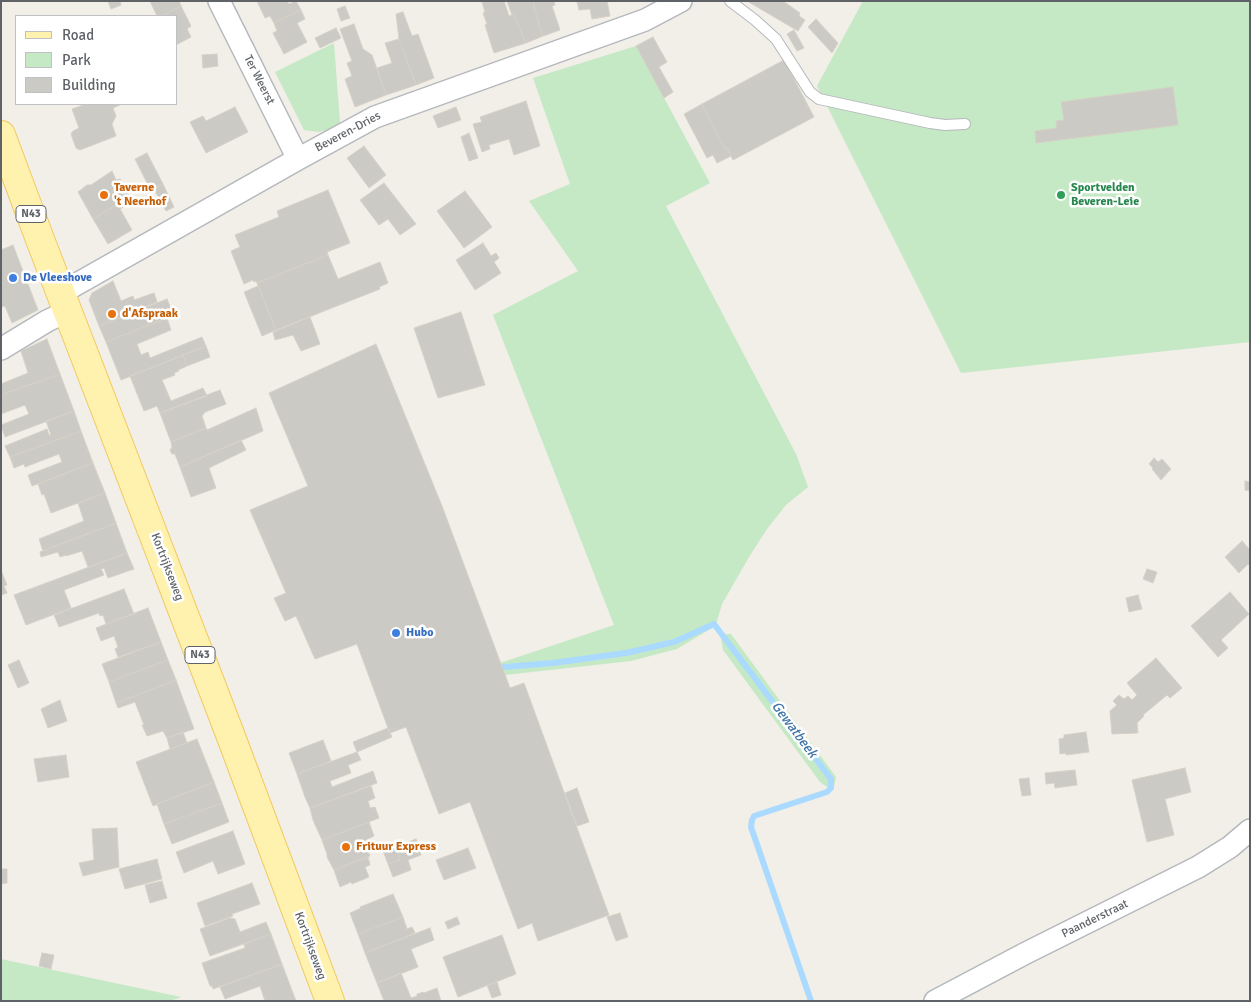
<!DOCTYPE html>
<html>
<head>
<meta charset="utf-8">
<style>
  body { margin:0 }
  #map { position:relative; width:1251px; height:1002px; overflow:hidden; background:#f1efe8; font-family:Signika,sans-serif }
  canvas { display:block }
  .frame { position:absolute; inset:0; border:2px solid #5f6368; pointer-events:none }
  .legend { position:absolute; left:15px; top:15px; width:162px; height:90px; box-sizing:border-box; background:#fff; border:1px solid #bfc1c3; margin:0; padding:6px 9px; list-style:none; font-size:15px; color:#5f6368 }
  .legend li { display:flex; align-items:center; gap:10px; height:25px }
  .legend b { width:25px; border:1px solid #bfc1c3 }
</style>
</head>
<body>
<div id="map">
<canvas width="1251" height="1002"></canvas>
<div class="frame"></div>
<ul class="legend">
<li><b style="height:6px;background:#fff2af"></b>Road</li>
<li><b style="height:14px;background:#c5e8c5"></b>Park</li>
<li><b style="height:14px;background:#cccac5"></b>Building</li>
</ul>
</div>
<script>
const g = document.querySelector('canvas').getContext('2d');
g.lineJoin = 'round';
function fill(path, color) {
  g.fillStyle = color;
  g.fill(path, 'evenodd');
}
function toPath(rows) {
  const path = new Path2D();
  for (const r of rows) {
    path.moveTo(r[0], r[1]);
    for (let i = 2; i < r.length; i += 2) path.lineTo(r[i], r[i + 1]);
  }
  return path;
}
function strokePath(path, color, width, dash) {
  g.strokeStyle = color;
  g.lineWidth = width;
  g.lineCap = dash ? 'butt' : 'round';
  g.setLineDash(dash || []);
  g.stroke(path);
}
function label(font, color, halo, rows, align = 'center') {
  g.font = font + ' Signika,sans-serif';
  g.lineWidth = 5;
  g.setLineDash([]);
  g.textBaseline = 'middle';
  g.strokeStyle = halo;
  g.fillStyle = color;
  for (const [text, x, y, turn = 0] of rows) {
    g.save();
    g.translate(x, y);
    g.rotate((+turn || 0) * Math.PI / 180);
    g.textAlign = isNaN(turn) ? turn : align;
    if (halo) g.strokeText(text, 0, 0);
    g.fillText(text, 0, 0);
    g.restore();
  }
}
fill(toPath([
  [863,1,1250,1,1250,342,961,373,817,86],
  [334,43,340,123,327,130,319,132,304,130,275,72],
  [636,46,710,183,666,206,796,454,808,487,786,505,767,529,749,557,722,604,716,624,712,628,677,649,631,661,505,675,500,663,614,625,493,315,578,271,529,201,570,184,533,78],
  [726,634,731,634,836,777,834,786,827,787,820,782,723,650,721,639],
  [1,959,181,997,170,1001,1,1001]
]), '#c5e8c5');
strokePath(toPath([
  [504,667,553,663,626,653,674,642,714,624,831,779,831,788,827,792,754,816,752,820,751,827,811,1001]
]), '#aadaff', 6);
const building = toPath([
  [108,1,120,1,121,5,111,9,108,1],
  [150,1,179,1,181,6,161,16,157,16,150,1],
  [257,1,287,1,289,4,296,1,301,10,274,23,270,16,265,18,257,1],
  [504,1,509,16,514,14,526,43,494,53,485,25,487,24,483,13,485,12,482,2,504,1],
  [507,1,533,1,535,11,543,36,526,43,514,14,512,15,507,1],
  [533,1,554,1,555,5,552,6,560,30,543,36,535,11,533,1],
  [577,1,607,1,610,16,592,19,590,9,579,10,577,1],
  [747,1,783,1,800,13,799,16,805,20,798,31,747,1],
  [181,6,191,26,187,29,191,37,176,45,176,16,161,16,181,6],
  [345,6,350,18,341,21,337,9,345,6],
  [301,10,305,19,297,23,307,42,284,54,273,33,277,31,274,23,301,10],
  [403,12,412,36,418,34,434,78,416,85,399,39,396,14,403,12],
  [816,19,838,43,832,53,808,27,816,19],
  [354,24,363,49,372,55,386,95,355,107,345,79,352,76,347,63,352,61,340,29,354,24],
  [336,28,341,38,320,48,315,38,336,28],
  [794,30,804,48,797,51,787,34,794,30],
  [653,37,667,62,659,67,673,92,664,98,636,46,653,37],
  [399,39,416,85,386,95,377,68,392,63,385,43,399,39],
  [217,54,218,66,203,68,202,55,217,54],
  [784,60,814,117,733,160,727,148,725,149,702,104,784,60],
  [1173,87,1178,125,1036,143,1035,131,1057,128,1056,121,1064,120,1061,102,1173,87],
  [526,101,540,146,514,155,509,139,489,145,490,149,482,152,473,124,482,122,480,117,526,101],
  [86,104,120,104,120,105,113,108,116,116,112,124,116,136,80,150,76,148,71,134,73,131,79,128,72,109,86,104],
  [702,104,725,149,727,148,731,156,717,163,713,155,707,158,684,114,702,104],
  [235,107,248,132,206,153,190,122,203,116,206,121,235,107],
  [456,107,461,120,438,128,433,116,456,107],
  [469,133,478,158,469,161,461,137,469,133],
  [364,146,386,175,369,188,347,158,364,146],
  [147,153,163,184,154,189,153,188,150,189,135,159,147,153],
  [112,171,116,180,120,179,130,197,93,219,78,192,87,185,91,185,112,171],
  [384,183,416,224,400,235,388,219,379,225,360,200,384,183],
  [163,184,174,207,166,211,154,189,163,184],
  [328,190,350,243,327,252,328,255,257,283,256,281,254,282,253,280,244,284,231,251,240,247,235,235,279,217,277,211,328,190],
  [465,191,492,227,464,248,437,211,465,191],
  [130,197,133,201,120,209,132,230,108,244,93,219,130,197],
  [483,243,491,256,496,253,499,258,494,262,501,273,475,290,456,260,483,243],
  [13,245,38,310,12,323,5,306,1,307,1,250,13,245],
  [328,255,338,279,380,262,388,283,379,287,380,289,276,330,257,283,328,255],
  [113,281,121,301,133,296,134,300,154,293,157,302,99,326,89,300,92,293,113,281],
  [258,286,276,330,262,336,244,292,258,286],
  [167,299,173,314,166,316,167,318,106,342,99,326,167,299],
  [461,312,485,385,438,398,414,328,461,312],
  [310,317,320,344,301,351,293,335,275,340,273,332,310,317],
  [167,318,171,330,137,344,141,355,148,352,150,358,202,337,206,346,121,380,106,342,167,318],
  [47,339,60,374,1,395,1,384,28,373,21,351,47,339],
  [376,344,442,506,510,688,524,683,609,915,538,941,532,923,518,929,470,802,439,814,406,727,390,733,388,728,357,644,315,659,296,616,285,621,274,598,286,593,250,510,308,486,269,393,376,344],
  [206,346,210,357,187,366,183,355,206,346],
  [183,355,187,366,178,370,179,371,174,373,175,375,162,380,171,401,203,388,207,396,160,413,157,406,144,411,130,376,183,355],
  [60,374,74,411,5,437,1,425,29,414,25,405,1,414,1,395,60,374],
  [220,390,226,404,205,412,202,416,206,428,171,442,160,413,220,390],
  [256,408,263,431,180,467,175,454,172,454,170,450,172,447,171,442,206,428,207,430,256,408],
  [74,411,81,431,10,457,5,446,47,429,49,435,51,435,46,421,74,411],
  [81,431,93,463,32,486,28,475,62,462,59,454,25,467,24,464,14,468,10,457,81,431],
  [241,440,246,450,209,468,216,488,191,497,180,467,241,440],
  [1154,458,1158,462,1162,459,1171,469,1161,480,1152,469,1153,468,1149,464,1154,458],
  [93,463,105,493,51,513,44,494,42,495,38,484,93,463],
  [1245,481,1250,482,1250,491,1245,490,1245,481],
  [105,493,116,523,43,551,39,539,84,521,78,503,105,493],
  [116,523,127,553,88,567,82,551,66,556,66,555,60,557,58,552,41,557,40,552,116,523],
  [1242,541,1250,550,1250,566,1248,564,1239,573,1225,557,1242,541],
  [127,553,134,569,108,578,104,568,101,569,104,575,64,590,71,608,26,625,14,595,127,553],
  [1147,569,1157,572,1153,583,1143,579,1147,569],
  [1,570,7,585,4,586,7,593,1,595,1,570],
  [124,589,134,614,106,624,103,615,100,616,99,613,59,627,54,615,124,589],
  [1230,592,1249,614,1221,640,1228,648,1218,657,1191,626,1230,592],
  [1138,595,1142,609,1129,612,1126,598,1138,595],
  [148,608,161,642,118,657,115,649,118,647,114,636,101,641,96,628,148,608],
  [161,642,168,660,109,682,102,664,161,642],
  [1156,658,1182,688,1170,698,1167,695,1143,715,1144,716,1137,723,1138,733,1112,734,1110,711,1117,705,1113,701,1119,695,1124,699,1128,696,1132,700,1137,695,1127,683,1156,658],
  [19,660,29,683,18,688,8,665,19,660],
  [168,660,176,680,116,703,109,682,168,660],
  [176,680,194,729,167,738,163,731,147,736,142,725,144,725,135,702,118,708,116,703,176,680],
  [60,700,67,721,48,728,41,709,60,700],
  [388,728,392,737,357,752,353,742,388,728],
  [183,732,187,743,170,749,167,738,183,732],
  [1086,732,1089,752,1066,755,1066,753,1060,754,1059,739,1064,738,1064,735,1086,732],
  [197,739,214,782,153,806,136,762,197,739],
  [323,740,331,761,297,774,289,753,323,740],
  [357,752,361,760,348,765,351,773,330,781,332,787,373,771,377,783,310,808,305,797,297,774,357,752],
  [66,755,69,777,38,782,34,759,66,755],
  [1185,768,1191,792,1165,799,1174,835,1147,842,1132,780,1185,768],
  [1075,770,1077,785,1055,788,1054,783,1046,784,1045,773,1075,770],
  [1029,778,1031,795,1022,796,1019,779,1029,778],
  [214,782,222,803,164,824,157,804,214,782],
  [371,786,375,798,368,801,370,808,375,807,379,818,322,840,313,820,310,808,371,786],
  [577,788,589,822,577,826,565,793,577,788],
  [222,803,229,822,172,844,164,824,222,803],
  [369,822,374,836,364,841,370,856,334,870,327,857,327,854,322,840,369,822],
  [117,828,119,867,83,876,79,863,94,860,92,829,117,828],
  [233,831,245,864,218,874,213,861,184,873,176,852,233,831],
  [416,839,421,855,408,860,411,870,393,877,388,864,400,860,396,847,416,839],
  [396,847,400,860,388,864,383,851,396,847],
  [468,848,476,868,444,880,436,860,468,848],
  [368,857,370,865,365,867,369,877,352,884,351,882,340,887,334,870,368,857],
  [157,859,162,879,125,889,119,869,157,859],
  [1,869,7,869,7,883,1,884,1,869],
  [162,881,167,898,150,903,145,885,162,881],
  [252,883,260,904,232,914,233,916,205,926,197,903,252,883],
  [393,894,403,917,358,934,350,913,361,908,360,907,393,894],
  [620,913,628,937,616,941,607,917,620,913],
  [403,917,407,929,412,927,415,933,365,953,358,934,403,917],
  [457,917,460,924,448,929,445,922,457,917],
  [230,918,235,919,240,932,266,922,271,934,210,956,200,929,230,918],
  [430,928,434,940,411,949,418,967,377,983,365,953,430,928],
  [271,934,282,964,213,989,212,986,210,986,202,963,245,948,244,944,271,934],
  [502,935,516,974,458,997,443,957,502,935],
  [42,953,54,955,51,969,39,966,42,953],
  [282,964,296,1001,265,1001,260,986,225,999,220,987,282,964],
  [401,973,411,998,417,996,417,994,424,992,424,993,437,988,441,1001,384,1001,377,983,401,973],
  [497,982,501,995,492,998,487,985,497,982]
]);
fill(building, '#cccac5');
strokePath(building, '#d6d1c6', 1);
const lane = toPath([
  [730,1,755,20,776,39,810,92,819,99,930,123,945,125,965,124]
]);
const street = toPath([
  [219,1,298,159],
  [61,293,298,159,375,117,645,20,681,1],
  [1,349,47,321,68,311],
  [935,1001,1026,953,1198,867,1230,847,1250,830]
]);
const primary = toPath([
  [1,135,41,242,230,734,330,1001]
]);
strokePath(lane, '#b5b8bc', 12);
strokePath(street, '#b5b8bc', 24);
strokePath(primary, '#f2c960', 30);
strokePath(lane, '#fff', 10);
strokePath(street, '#fff', 21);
strokePath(primary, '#fff2af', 28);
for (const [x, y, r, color] of [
  [104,195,5,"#e8710a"],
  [1061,195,5,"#2e9e5b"],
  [13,278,5,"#3f7fe0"],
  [112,314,5,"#e8710a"],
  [396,633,5,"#3f7fe0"],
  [346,847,5,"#e8710a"]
]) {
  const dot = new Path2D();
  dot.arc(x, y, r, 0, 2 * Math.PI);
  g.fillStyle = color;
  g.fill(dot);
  strokePath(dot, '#fff', 2);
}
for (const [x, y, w] of [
  [31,214,30],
  [200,655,30]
]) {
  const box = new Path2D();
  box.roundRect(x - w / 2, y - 8.5, w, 17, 4);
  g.fillStyle = '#fff';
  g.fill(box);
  strokePath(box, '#5f6368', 1);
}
label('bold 11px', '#5f6368', null, [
  ["N43",31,214],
  ["N43",200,655]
]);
label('12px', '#5f6368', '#fff', [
  ["Ter Weerst",259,80,63],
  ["Beveren-Dries",348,132,-28],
  ["Kortrijkseweg",167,567,69],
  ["Paanderstraat",1095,919,-26],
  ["Kortrijkseweg",310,946,70]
]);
label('bold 12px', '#c56008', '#fff', [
  ["Taverne",114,188],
  ["'t Neerhof",114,202],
  ["d'Afspraak",122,314],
  ["Frituur Express",356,847]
], 'left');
label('bold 12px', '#27864d', '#fff', [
  ["Sportvelden",1071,188],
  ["Beveren-Leie",1071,202]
], 'left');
label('bold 12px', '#366cbe', '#fff', [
  ["De Vleeshove",23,278],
  ["Hubo",406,633]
], 'left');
label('italic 14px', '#4174aa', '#fff', [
  ["Gewatbeek",794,730,53]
]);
</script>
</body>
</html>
